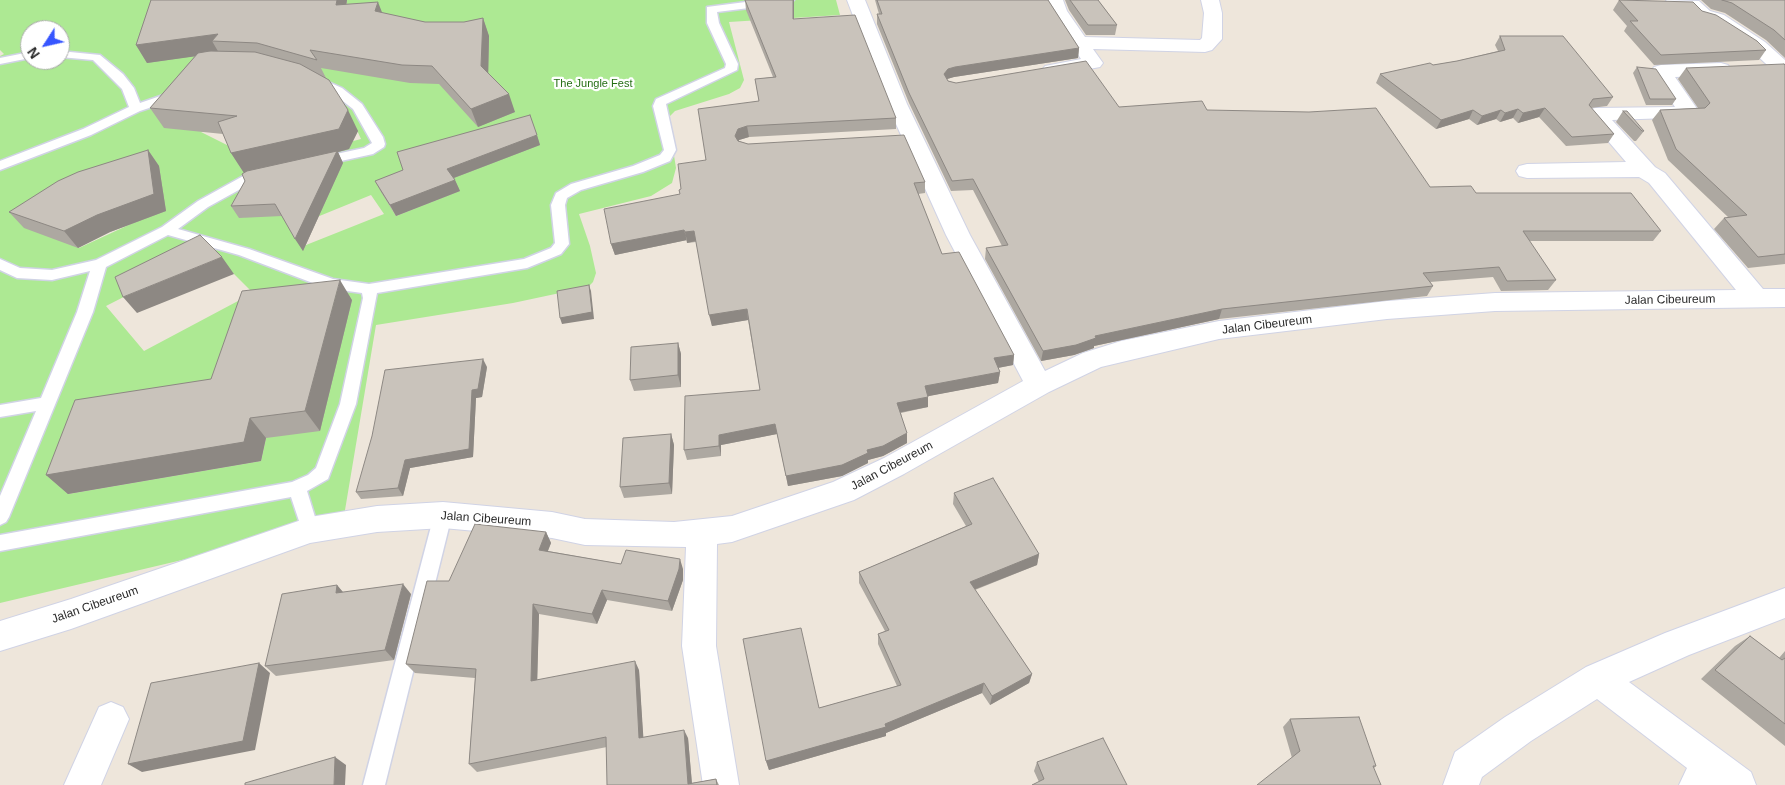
<!DOCTYPE html>
<html>
<head>
<meta charset="utf-8">
<style>
  body { margin:0 }
  #map { position:relative; width:1785px; height:785px; overflow:hidden; background:#eee6db; font-family:Arial,sans-serif }
  canvas { display:block }
  .north { position:absolute; left:20px; top:20px; width:50px; height:50px; box-sizing:border-box; background:#fff; border:1px solid #aaa; border-radius:50%; rotate:235deg; font-size:14px; font-weight:700; line-height:20px; text-align:center; color:#2a2a2a }
  .north::after { content:''; display:block; margin:auto; width:18px; height:22px; background:#3756ff; clip-path:polygon(50% 0,100% 100%,50% 72%,0 100%) }
</style>
</head>
<body>
<div id="map">
<canvas width="1785" height="785"></canvas>
<div class="north">N</div>
</div>
<script>
const g = document.querySelector('canvas').getContext('2d');
g.lineJoin = 'round';
function fill(path, color) {
  g.fillStyle = color;
  g.fill(path, 'evenodd');
}
function toPath(rows) {
  const path = new Path2D();
  for (const r of rows) {
    path.moveTo(r[0], r[1]);
    for (let i = 2; i < r.length; i += 2) path.lineTo(r[i], r[i + 1]);
  }
  return path;
}
function strokePath(path, color, width, dash) {
  g.strokeStyle = color;
  g.lineWidth = width;
  g.lineCap = dash ? 'butt' : 'round';
  g.setLineDash(dash || []);
  g.stroke(path);
}
function label(font, color, halo, rows, align = 'center') {
  g.font = font + ' Arial,sans-serif';
  g.lineWidth = 4.5;
  g.setLineDash([]);
  g.textBaseline = 'middle';
  g.strokeStyle = halo;
  g.fillStyle = color;
  for (const [text, x, y, turn = 0] of rows) {
    g.save();
    g.translate(x, y);
    g.rotate((+turn || 0) * Math.PI / 180);
    g.textAlign = isNaN(turn) ? turn : align;
    if (halo) g.strokeText(text, 0, 0);
    g.fillText(text, 0, 0);
    g.restore();
  }
}
fill(toPath([
  [0,0,254,0,345,16,347,0,836,0,840,15,729,22,744,80,740,88,729,94,675,111,668,118,676,168,672,183,651,196,579,214,590,246,596,273,593,282,588,287,513,303,376,325,343,522,0,603,0,56,4,54,0,50],
  [30,30,60,30,60,60,30,60],
  [355,126,361,139,243,170,233,148,201,132],
  [451,179,459,191,396,216,384,196],
  [371,195,384,214,301,247,290,228],
  [44,216,135,222,79,248],
  [212,252,253,293,144,351,106,306],
  [228,399,266,438,261,461,68,494]
]), '#ade993');
const service = toPath([
  [761,0,794,0,789,3,717,12,719,23,738,64,737,70,666,104,676,150,670,161,643,172,581,190,567,198,565,205,569,244,561,254,527,268,377,293,356,404,328,479,307,491,319,530,316,536,310,538,304,536,291,497,0,551,0,535,292,482,308,475,316,468,340,404,363,298,362,293,326,288,239,255,168,235,106,267,93,312,9,517,6,522,0,525,0,496,36,411,0,417,0,405,41,398,77,312,90,271,52,280,17,278,0,270,0,259,20,268,52,270,96,260,162,227,198,201,245,175,265,169,270,170,272,173,270,176,255,181,208,207,178,229,249,249,333,279,369,284,524,259,551,248,555,243,551,205,556,193,571,184,633,166,660,155,664,150,653,106,656,99,725,68,726,64,707,23,707,7,761,0],
  [60,51,100,55,123,74,134,88,140,103,175,91,181,95,179,98,140,111,91,135,0,170,0,161,83,129,129,107,122,89,93,60,60,57,60,51],
  [30,52,30,58,0,64,0,58,30,52],
  [315,76,342,88,362,104,383,137,385,144,384,147,373,154,318,166,313,165,311,162,313,159,364,148,372,143,353,109,334,94,311,83,309,80,315,76],
  [443,507,449,510,452,515,385,785,363,785,434,515,437,510,443,507]
]);
const minor = toPath([
  [847,0,865,0,907,104,970,235,1045,371,1083,353,1121,341,1219,321,1387,301,1495,293,1736,290,1649,183,1639,177,1527,178,1519,176,1516,171,1519,166,1527,164,1626,162,1585,114,1588,110,1595,108,1675,107,1651,71,1654,67,1661,65,1721,63,1728,65,1731,69,1728,73,1721,75,1675,77,1700,113,1697,117,1612,120,1655,167,1665,173,1763,289,1785,289,1785,307,1495,311,1387,319,1219,339,1101,367,1049,392,904,474,854,500,732,542,717,544,716,646,739,785,703,785,682,646,686,547,585,545,552,538,443,528,377,532,310,543,71,629,0,651,0,621,71,599,310,517,377,506,443,502,552,512,585,519,674,522,732,516,833,482,884,458,1023,381,946,235,887,104,847,0],
  [1045,0,1063,0,1067,11,1085,37,1200,40,1202,38,1204,13,1201,0,1219,0,1222,13,1222,39,1212,50,1205,52,1093,49,1103,63,1100,67,1052,76,1045,74,1042,70,1045,66,1081,59,1049,11,1045,0],
  [1666,0,1699,1,1710,11,1724,15,1765,42,1785,60,1785,77,1778,75,1751,50,1710,23,1696,19,1687,10,1671,7,1666,0],
  [1785,588,1785,618,1689,655,1629,682,1751,772,1756,785,1679,785,1687,768,1597,699,1531,741,1482,777,1479,785,1443,785,1455,752,1505,717,1586,667,1665,633,1785,588],
  [111,702,123,707,129,719,101,785,64,785,99,707,111,702]
]);
strokePath(service, '#d0d3e5', 3);
strokePath(minor, '#d0d3e5', 2);
fill(service, '#fff');
fill(minor, '#fff');
fill(toPath([
  [151,0,347,0,346,5,425,22,464,22,483,18,489,36,488,73,515,112,478,127,439,84,410,83,321,68,326,78,358,131,349,149,338,152,343,163,303,251,282,216,239,218,231,206,245,181,244,173,231,153,223,134,164,128,150,108,195,56,147,63,136,45],
  [742,0,794,0,794,19,896,118,896,129,749,137,739,140,739,141,748,144,925,182,925,193,918,194,942,254,1014,355,1013,365,998,368,1000,372,998,383,928,396,928,407,901,413,907,443,883,456,868,460,868,463,842,476,788,486,777,434,721,445,721,456,687,460,684,450,760,390,748,320,712,326,696,242,687,243,687,240,615,255,611,244,680,194,681,189,759,102,755,79,773,77,746,10,745,0],
  [875,0,1048,0,1079,48,1078,58,954,77,947,79,948,81,956,83,1119,107,1207,110,1430,187,1476,193,1661,231,1653,241,1529,241,1556,280,1548,290,1501,291,1493,277,1430,282,1433,286,1427,296,1219,319,1094,346,1094,348,1074,355,1041,361,985,259,986,248,1002,246,973,190,951,191,909,103,877,24,877,14,879,14],
  [1065,0,1098,0,1117,25,1115,35,1086,35,1069,10],
  [1619,0,1702,11,1766,50,1759,60,1654,65,1624,31,1627,26,1613,10],
  [1701,0,1785,0,1785,58,1766,40,1725,13,1711,9],
  [1500,36,1613,97,1607,106,1591,108,1614,134,1608,143,1566,146,1539,117,1518,123,1513,118,1500,122,1496,119,1477,125,1469,119,1436,129,1376,83,1380,74,1457,61,1498,51,1495,45],
  [1785,65,1785,264,1748,268,1714,229,1724,218,1728,217,1668,160,1652,120,1660,110,1698,108,1678,79,1686,68],
  [1637,67,1676,99,1672,105,1646,105,1633,73],
  [1623,111,1644,131,1636,141,1634,141,1616,122],
  [530,115,540,145,454,178,460,191,396,216,381,192,375,181,403,170],
  [148,150,159,166,166,211,110,232,78,248,24,228,9,212],
  [352,300,320,431,266,438,261,461,68,494,46,475,211,379],
  [678,343,681,354,681,387,634,391,630,380],
  [487,367,482,397,476,398,473,457,410,468,403,496,361,499,356,492],
  [671,434,674,445,672,494,624,498,620,487],
  [954,493,1039,554,1037,565,975,590,1032,674,1029,683,990,705,982,693,886,733,886,736,769,770,766,761,819,708,897,686,878,644,878,634,885,631,859,583,859,572,966,526,953,504],
  [546,532,551,543,548,551,621,564,683,569,683,580,672,611,607,600,597,624,539,614,537,680,639,670,643,738,688,738,692,783,716,779,719,785,607,785,607,747,477,772,469,764,475,678,415,673,406,664,449,581],
  [337,585,343,592,411,594,394,660,276,676,265,666],
  [1750,636,1779,658,1785,651,1785,746,1701,679,1735,646],
  [1290,719,1376,766,1374,768,1292,758,1283,727],
  [1037,762,1127,785,1039,782,1034,771]
]), '#ada8a1');
fill(toPath([
  [337,0,347,0,344,23,336,5],
  [793,0,794,0,794,29,793,19],
  [378,2,385,20,375,11],
  [483,18,489,36,488,84,481,66],
  [218,34,212,41,219,53,147,63,136,45],
  [1079,48,1078,58,954,77,947,79,944,74,948,69,955,67],
  [509,94,515,112,478,127,471,109],
  [1545,108,1539,117,1518,123,1523,113],
  [1518,109,1513,118,1500,122,1505,113],
  [348,110,358,131,349,149,338,152,343,163,303,251,295,239,336,152,244,173,231,153],
  [1473,110,1469,119,1436,129,1441,120],
  [1501,110,1496,119,1477,125,1482,116],
  [747,126,749,137,739,140,736,147,735,136,738,129],
  [537,135,540,145,451,179,447,169],
  [148,150,159,166,166,211,110,232,78,248,64,231],
  [455,180,460,191,396,216,390,205],
  [684,230,687,240,615,255,611,244],
  [694,231,696,241,687,243,685,232],
  [222,257,234,274,137,313,123,297],
  [340,280,352,300,320,431,305,411],
  [589,285,591,291,594,319,562,324,560,318],
  [747,309,748,320,712,326,709,315],
  [1222,309,1219,319,1094,346,1094,348,1074,355,1041,361,1043,351,1095,336],
  [678,343,681,354,681,387,678,375],
  [1014,355,1013,365,992,369,994,358],
  [483,359,487,367,482,397,476,398,473,457,410,468,403,496,398,488,405,460],
  [1000,372,998,383,924,397,925,386],
  [928,397,928,407,897,413,897,403],
  [250,418,266,438,261,461,68,494,46,475],
  [775,424,777,434,721,445,721,456,719,446,719,435],
  [907,433,907,443,883,456,868,460,868,463,842,476,788,486,786,476,867,450],
  [671,434,674,445,672,494,669,483],
  [546,532,551,543,544,560,539,550],
  [1039,554,1037,565,968,592,970,582],
  [680,559,683,569,683,580,672,611,668,601],
  [403,584,411,594,394,660,385,650],
  [337,585,346,596,336,593],
  [602,590,607,600,597,624,592,614],
  [533,604,539,614,537,690,531,681],
  [635,661,639,670,644,747,639,738],
  [259,663,270,673,255,750,142,772,128,764],
  [1032,674,1029,683,990,705,992,696],
  [984,683,982,693,886,733,886,736,769,770,766,761,885,724],
  [684,730,688,738,692,785,688,784],
  [335,757,346,765,345,785,334,785]
]), '#8d8883');
const building = toPath([
  [151,0,337,0,336,5,378,2,375,11,425,22,464,22,483,18,481,66,509,94,471,109,432,66,402,65,310,50,317,60,257,43,212,41,218,34,136,45,151,0],
  [745,0,793,0,793,19,855,15,896,118,747,126,738,129,735,136,738,141,748,144,904,135,925,182,914,183,942,254,959,252,1014,355,994,358,1000,372,925,386,928,397,897,403,907,433,883,446,867,450,868,453,842,465,786,476,775,424,719,435,719,446,684,450,685,396,760,390,747,309,709,315,694,231,685,232,684,230,611,244,604,209,680,194,679,190,681,189,678,164,706,160,698,109,759,101,755,79,776,77,745,0],
  [877,0,1048,0,1079,48,955,67,948,69,944,74,948,81,956,83,1086,61,1119,107,1202,101,1207,110,1309,112,1376,108,1430,187,1471,186,1476,193,1631,193,1661,231,1523,231,1556,280,1507,281,1499,267,1423,273,1433,286,1222,309,1095,336,1096,338,1076,345,1043,351,986,248,1008,245,973,179,952,181,909,93,877,14,882,14,877,0],
  [1070,0,1098,0,1117,25,1088,25,1070,0],
  [1619,0,1693,2,1702,11,1716,15,1757,41,1766,50,1661,55,1630,21,1638,21,1619,0],
  [1722,0,1785,0,1785,40,1774,30,1732,3,1722,0],
  [1500,36,1563,36,1613,97,1593,99,1589,105,1614,134,1572,137,1545,108,1523,113,1518,109,1505,113,1501,110,1482,116,1473,110,1441,120,1380,74,1430,63,1433,65,1457,61,1505,50,1500,36],
  [210,51,255,52,300,64,329,80,348,110,339,129,231,153,218,122,237,116,150,108,198,53,210,51],
  [1784,64,1785,65,1785,254,1758,257,1724,218,1747,215,1676,149,1660,110,1705,108,1710,103,1686,68,1784,64],
  [1637,67,1656,69,1676,99,1650,99,1637,67],
  [1623,111,1627,111,1644,131,1642,131,1623,111],
  [530,115,537,135,447,169,455,180,390,205,375,181,403,170,397,152,530,115],
  [148,150,154,194,97,215,64,231,9,212,58,181,78,172,148,150],
  [337,151,295,239,275,204,231,206,245,181,242,174,247,171,337,151],
  [200,235,222,257,123,297,115,277,200,235],
  [340,280,305,411,250,418,244,442,46,475,75,400,211,379,242,291,340,280],
  [589,285,592,312,560,318,557,291,589,285],
  [678,343,678,375,630,380,631,347,678,343],
  [483,359,478,389,472,390,469,449,405,460,398,488,356,492,372,436,385,370,483,359],
  [671,434,669,483,620,487,623,438,671,434],
  [993,478,1039,554,970,582,1032,674,992,696,984,683,885,724,886,727,766,761,743,639,801,628,819,708,901,685,878,634,889,630,859,572,972,524,954,493,993,478],
  [475,524,546,532,539,550,621,564,626,550,680,559,679,569,668,601,602,590,592,614,533,604,531,681,635,661,639,738,684,730,688,784,716,779,717,785,607,785,606,737,469,764,476,669,406,664,427,581,449,581,475,524],
  [403,584,385,650,265,666,282,594,337,585,336,593,403,584],
  [1750,636,1782,660,1785,658,1785,724,1715,670,1750,636],
  [259,663,243,741,128,764,151,683,259,663],
  [1359,717,1376,766,1373,766,1381,785,1257,785,1300,751,1290,719,1359,717],
  [1103,738,1127,785,1032,785,1044,779,1037,762,1103,738],
  [335,757,334,785,245,785,245,783,335,757]
]);
fill(building, '#c9c3bb');
strokePath(building, '#8d8883', 1);
label('11px', '#246e14', '#fff', [
  ["The Jungle Fest",593,84]
]);
label('12px', '#2a2a2a', '#fff', [
  ["Jalan Cibeureum",1670,300,-1],
  ["Jalan Cibeureum",1267,325,-7],
  ["Jalan Cibeureum",892,466,-28],
  ["Jalan Cibeureum",486,519,4],
  ["Jalan Cibeureum",95,605,-19]
]);
</script>
</body>
</html>
